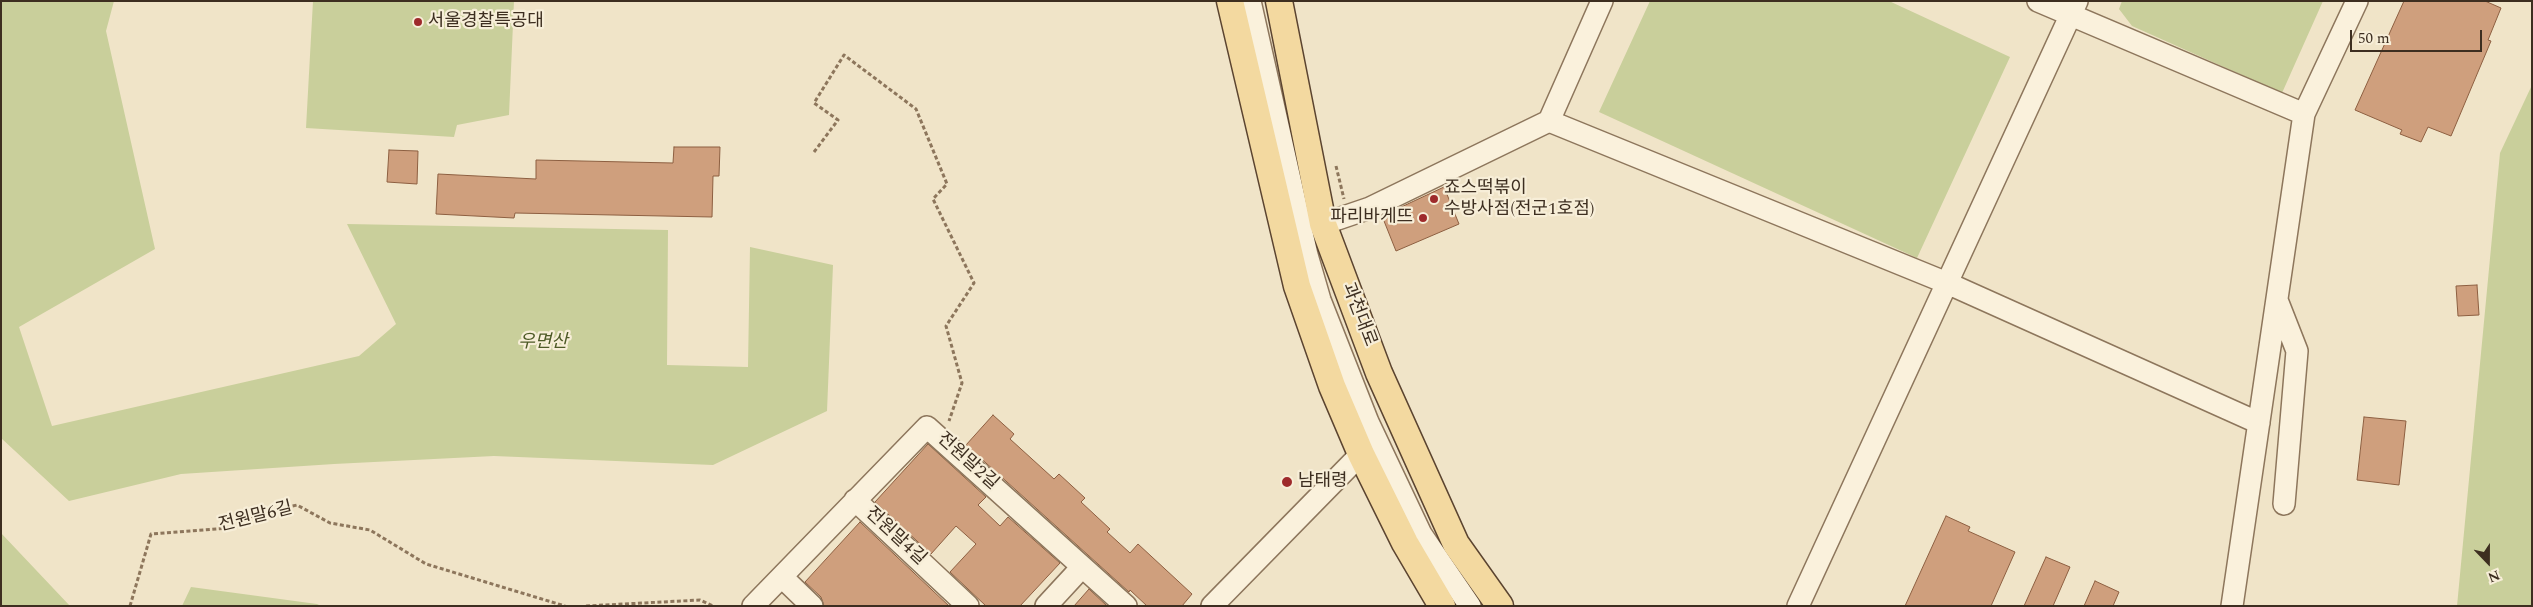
<!DOCTYPE html>
<html>
<head>
<meta charset="utf-8">
<style>
  body { margin:0 }
  #map { position:relative; width:2533px; height:607px; overflow:hidden; background:#f0e4c8; font-family:Spectral,serif }
  canvas { display:block }
  .frame { position:absolute; inset:0; border:2px solid #3d2e20; pointer-events:none }
  .north { position:absolute; left:2463px; top:537px; width:50px; height:50px; -webkit-text-stroke:4px #f7eed8; paint-order:stroke; rotate:158deg; font-size:14px; font-weight:700; line-height:20px; text-align:center; color:#3d2e20 }
  .north::after { content:''; display:block; margin:auto; width:18px; height:22px; background:#3d2e20; clip-path:polygon(50% 0,100% 100%,50% 72%,0 100%) }
  .scale { position:absolute; left:2350px; top:30px; width:132px; height:22px; box-sizing:border-box; border:2px solid #3d2e20; border-top:0; padding-left:6px; font-size:15px; line-height:18px; white-space:nowrap; color:#3d2e20; -webkit-text-stroke:4px #f7eed8; paint-order:stroke }
</style>
</head>
<body>
<div id="map">
<canvas width="2533" height="607"></canvas>
<div class="frame"></div>
<div class="north">N</div>
<div class="scale">50 m</div>
</div>
<script>
const g = document.querySelector('canvas').getContext('2d');
g.lineJoin = 'round';
function fill(path, color) {
  g.fillStyle = color;
  g.fill(path, 'evenodd');
}
function toPath(rows) {
  const path = new Path2D();
  for (const r of rows) {
    path.moveTo(r[0], r[1]);
    for (let i = 2; i < r.length; i += 2) path.lineTo(r[i], r[i + 1]);
  }
  return path;
}
function strokePath(path, color, width, dash) {
  g.strokeStyle = color;
  g.lineWidth = width;
  g.lineCap = dash ? 'butt' : 'round';
  g.setLineDash(dash || []);
  g.stroke(path);
}
function label(font, color, halo, rows, align = 'center') {
  g.font = font + ' Spectral,"Noto Sans KR",serif';
  g.lineWidth = 4.5;
  g.setLineDash([]);
  g.textBaseline = 'middle';
  g.strokeStyle = halo;
  g.fillStyle = color;
  for (const [text, x, y, turn = 0] of rows) {
    g.save();
    g.translate(x, y);
    g.rotate((+turn || 0) * Math.PI / 180);
    g.textAlign = isNaN(turn) ? turn : align;
    if (halo) g.strokeText(text, 0, 0);
    g.fillText(text, 0, 0);
    g.restore();
  }
}
fill(toPath([
  [1,1,114,1,106,31,155,249,19,327,52,426,359,356,396,324,347,224,668,230,667,365,748,367,750,247,833,265,827,411,713,465,494,456,334,464,181,474,69,501,1,438],
  [313,1,514,1,509,115,457,125,454,137,306,128],
  [1650,1,1889,1,2010,57,1917,258,1599,112],
  [2122,1,2323,1,2282,93,2132,26,2119,9],
  [2532,85,2532,606,2457,606,2500,153],
  [1,533,70,606,1,606],
  [191,587,317,604,321,606,182,606]
]), '#c9cf9b');
const building = toPath([
  [2404,1,2485,1,2501,8,2488,40,2491,41,2451,136,2428,127,2421,142,2400,134,2402,130,2355,110,2404,1],
  [674,147,720,147,719,176,713,176,712,217,515,213,514,218,436,214,438,174,536,179,536,160,673,163,674,147],
  [389,150,418,151,417,184,387,182,389,150],
  [1444,187,1459,224,1396,251,1382,216,1444,187],
  [2477,285,2479,315,2458,316,2456,286,2477,285],
  [993,415,1014,434,1010,439,1054,479,1059,474,1085,498,1081,502,1110,529,1107,532,1130,553,1138,544,1192,594,1182,606,1147,606,1130,590,1129,592,966,445,993,415],
  [2364,417,2406,421,2399,485,2357,480,2364,417],
  [928,444,986,497,978,505,1000,526,1008,517,1060,563,1020,606,986,606,950,572,976,544,956,526,931,554,875,502,928,444],
  [1946,516,1970,527,1968,531,2015,552,1991,606,1905,606,1946,516],
  [860,522,949,606,824,606,821,597,805,582,860,522],
  [2046,557,2070,567,2053,606,2024,606,2046,557],
  [2095,581,2119,592,2113,606,2084,606,2095,581],
  [1089,589,1107,606,1074,606,1089,589]
]);
fill(building, '#cf9f7d');
strokePath(building, '#8d5f41', 1);
const minor = toPath([
  [1250,1,1307,255,1320,300,1368,422,1421,534,1470,606],
  [2038,1,2304,114],
  [1549,121,1947,283,2259,423],
  [1323,224,1370,208,1549,121,1602,1],
  [2277,300,2297,351,2284,504],
  [855,500,968,606],
  [782,577,812,606],
  [753,606,927,427,1126,606],
  [1046,606,1082,567],
  [1212,606,1361,454],
  [1798,606,2077,1],
  [2232,606,2304,114,2357,1]
]);
const major = toPath([
  [1230,1,1297,286,1332,386,1361,454,1405,543,1442,606],
  [1279,1,1323,224,1379,373,1456,544,1500,606]
]);
strokePath(minor, '#8d765c', 24);
strokePath(major, '#5b4430', 29);
strokePath(toPath([
  [814,152,838,120,814,103,844,55,916,109,947,184,933,199,974,283,946,326,962,383,949,421],
  [1336,166,1344,199],
  [130,606,151,534,228,528,254,515,297,505,330,523,370,530,426,564,565,606],
  [586,606,700,600,713,606]
]), '#8d765c', 3, [4, 2.5]);
strokePath(minor, '#faf1dc', 21);
strokePath(major, '#f3d9a0', 26);
for (const [x, y, r, color] of [
  [418,22,5,"#9e2a2b"],
  [1434,199,5,"#9e2a2b"],
  [1423,218,5,"#9e2a2b"],
  [1287,482,6,"#9e2a2b"]
]) {
  const dot = new Path2D();
  dot.arc(x, y, r, 0, 2 * Math.PI);
  g.fillStyle = color;
  g.fill(dot);
  strokePath(dot, '#f7eed8', 2);
}
label('18px', '#3d2e20', '#f7eed8', [
  ["서울경찰특공대",428,22],
  ["죠스떡볶이",1444,189],
  ["수방사점(전군1호점)",1444,210],
  ["파리바게뜨",1413,218,"right"],
  ["남태령",1298,482]
], 'left');
label('18px', '#3d2e20', '#f7eed8', [
  ["과천대로",1358,315,69],
  ["전원말2길",967,462,42],
  ["전원말6길",256,518,-14],
  ["전원말4길",895,537,43]
]);
label('italic 18px', '#4d5a26', '#f7eed8', [
  ["우면산",543,343]
]);
</script>
</body>
</html>
